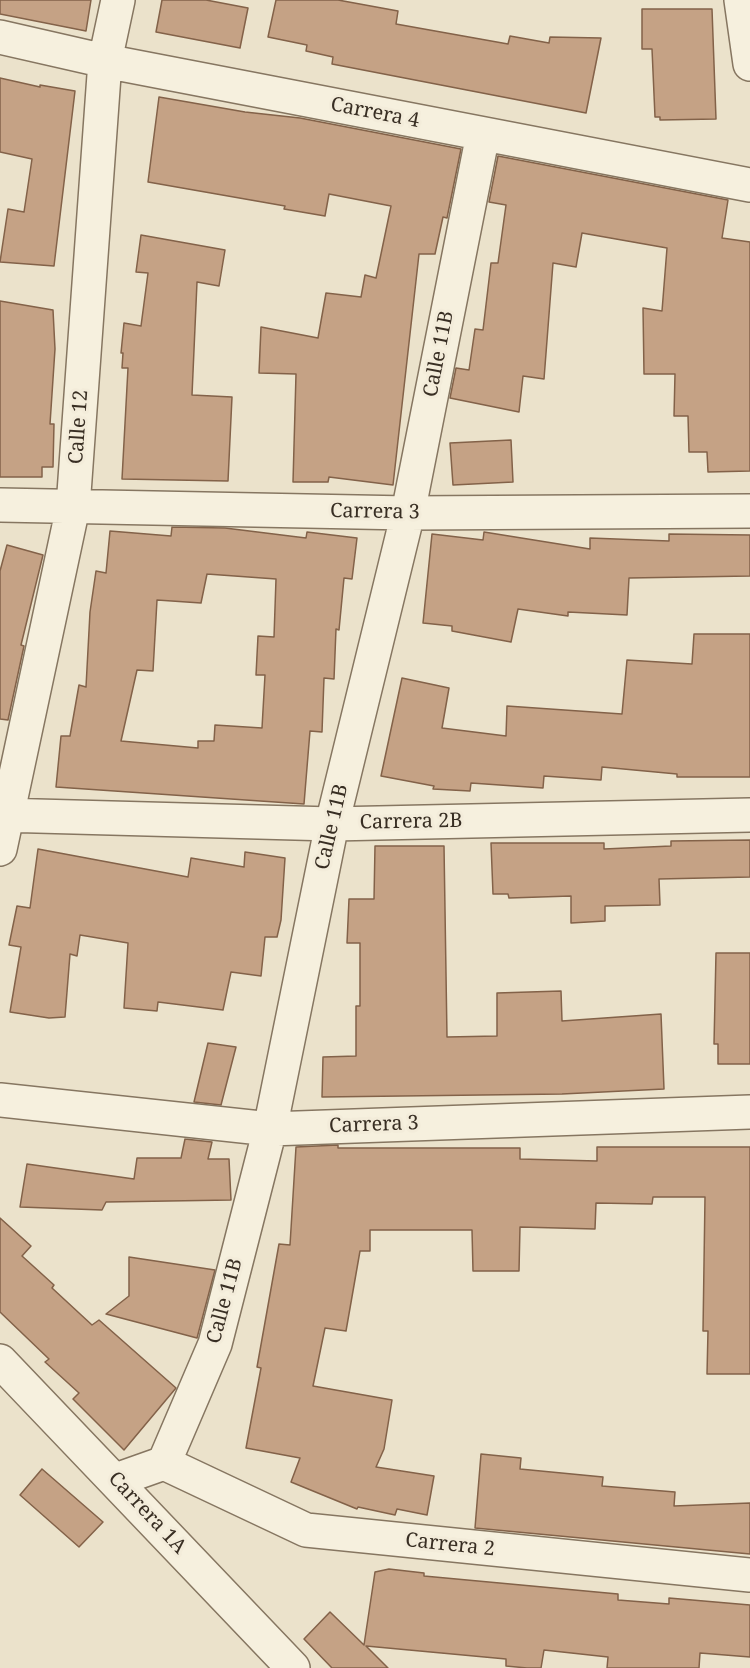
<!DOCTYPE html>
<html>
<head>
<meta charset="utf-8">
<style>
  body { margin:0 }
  canvas { display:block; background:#ebe2cb }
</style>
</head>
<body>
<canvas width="750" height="1668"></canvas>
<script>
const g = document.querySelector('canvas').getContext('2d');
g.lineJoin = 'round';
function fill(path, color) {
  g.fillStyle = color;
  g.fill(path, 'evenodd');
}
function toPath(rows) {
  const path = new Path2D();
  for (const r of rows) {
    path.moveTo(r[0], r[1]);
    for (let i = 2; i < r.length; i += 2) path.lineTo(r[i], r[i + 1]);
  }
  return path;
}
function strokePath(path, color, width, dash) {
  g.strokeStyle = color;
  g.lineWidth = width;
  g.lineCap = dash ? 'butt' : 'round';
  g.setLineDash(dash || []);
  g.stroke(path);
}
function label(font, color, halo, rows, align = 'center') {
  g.font = font + ' "Noto Serif",serif';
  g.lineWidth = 6;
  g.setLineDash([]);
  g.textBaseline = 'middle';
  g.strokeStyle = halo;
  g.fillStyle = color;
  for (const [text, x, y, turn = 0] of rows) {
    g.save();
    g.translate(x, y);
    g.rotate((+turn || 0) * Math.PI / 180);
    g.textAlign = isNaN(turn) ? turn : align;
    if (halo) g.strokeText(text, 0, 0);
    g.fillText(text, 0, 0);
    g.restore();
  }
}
const building = toPath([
  [0,0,91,0,86,31,0,14,0,0],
  [162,0,206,0,248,8,240,48,156,32,162,0],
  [276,0,338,0,398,11,396,24,508,44,510,36,549,43,550,37,601,38,586,113,332,64,333,57,306,51,307,45,268,37,276,0],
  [642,9,712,9,716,119,660,120,660,117,655,117,652,49,642,49,642,9],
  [0,78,40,87,40,85,75,91,54,266,0,262,8,209,24,212,32,159,0,152,0,78],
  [159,97,245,112,300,118,461,149,447,218,443,217,435,254,419,254,393,485,329,477,328,482,293,482,296,374,259,373,261,327,318,338,326,293,361,297,365,275,376,278,391,206,329,194,325,216,284,209,285,206,148,182,159,97],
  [498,156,728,200,722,238,750,242,750,471,708,472,707,452,689,452,688,416,674,416,675,374,644,374,643,308,662,311,667,248,582,233,576,267,553,263,544,379,523,376,519,412,450,398,456,368,469,370,475,329,483,330,491,263,498,263,506,205,489,202,498,156],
  [141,235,225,250,219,286,197,282,192,395,232,397,228,481,122,479,128,368,122,368,123,353,121,353,124,323,141,326,148,273,136,272,141,235],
  [0,301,53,310,55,349,50,424,54,424,53,467,42,467,42,477,0,477,0,301],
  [511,440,513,482,453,485,450,443,511,440],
  [172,527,225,528,306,538,307,532,357,538,352,579,344,578,339,630,336,629,334,679,324,678,322,732,310,731,304,804,56,787,61,736,70,736,79,685,86,687,90,612,96,571,106,573,110,531,171,536,172,527],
  [207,574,276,579,274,637,258,636,256,675,265,675,262,728,215,725,214,741,198,741,198,748,121,741,137,670,153,671,157,600,201,603,207,574],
  [484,532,590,549,590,538,669,541,669,534,750,535,750,576,629,578,627,615,568,612,568,616,518,609,511,642,452,631,452,626,423,623,432,534,483,540,484,532],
  [7,545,43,555,21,645,24,646,8,720,0,719,0,571,7,545],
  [694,634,750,634,750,777,677,777,677,774,602,767,601,780,544,776,543,788,471,783,470,791,433,789,434,786,381,776,402,678,449,688,442,728,506,736,507,706,622,714,627,660,692,664,694,634],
  [750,840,750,877,659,879,660,905,605,906,605,921,571,923,571,896,509,898,508,894,493,894,491,843,604,843,604,849,671,846,671,841,750,840],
  [375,846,444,846,447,1037,497,1036,497,993,561,991,562,1021,661,1014,664,1089,562,1094,322,1097,323,1057,356,1056,356,1006,360,1006,360,943,347,943,349,899,374,899,375,846],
  [38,849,188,877,191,858,244,867,245,852,285,858,281,920,277,937,265,937,261,976,231,972,223,1010,158,1002,157,1011,124,1008,128,943,80,935,77,956,70,954,65,1017,49,1018,10,1012,21,947,9,945,17,906,30,908,38,849],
  [716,953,750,953,750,1064,718,1064,718,1044,714,1044,716,953],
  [208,1043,236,1047,221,1105,194,1102,208,1043],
  [185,1139,212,1142,208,1159,229,1159,231,1200,106,1202,102,1210,20,1207,27,1164,134,1179,137,1158,181,1158,185,1139],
  [338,1145,338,1148,520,1148,520,1159,597,1161,597,1147,750,1147,750,1374,707,1374,708,1331,703,1331,705,1197,653,1197,652,1204,596,1203,595,1229,520,1227,519,1271,473,1271,472,1230,370,1230,370,1251,360,1251,346,1331,325,1328,313,1386,392,1400,384,1449,376,1467,434,1476,427,1515,397,1509,395,1515,358,1507,357,1509,291,1482,300,1458,246,1448,261,1368,257,1367,279,1244,290,1245,296,1147,338,1145],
  [0,1218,31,1246,22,1256,54,1285,52,1288,92,1325,99,1320,176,1388,124,1450,73,1399,79,1393,45,1362,49,1359,0,1312,0,1218],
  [129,1257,215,1270,197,1338,106,1314,129,1296,129,1257],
  [481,1454,521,1458,520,1469,603,1477,602,1486,675,1492,674,1506,750,1503,750,1554,475,1528,481,1454],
  [42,1469,103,1522,79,1547,20,1495,42,1469],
  [389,1569,424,1573,424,1576,618,1594,618,1600,669,1604,669,1598,750,1605,750,1657,700,1653,699,1668,607,1668,608,1657,544,1650,541,1668,527,1668,506,1666,506,1659,366,1646,388,1668,332,1668,304,1639,330,1612,364,1645,375,1572,389,1569]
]);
fill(building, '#c5a285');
strokePath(building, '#836249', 1.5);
const minor = toPath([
  [741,0,750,64],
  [0,37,105,61,750,185],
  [0,505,408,513,750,511],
  [0,815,332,824,750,815],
  [0,849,73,507,105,61,118,0],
  [0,1100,270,1129,750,1112],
  [0,1361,293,1668],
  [164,1463,306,1530,750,1575],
  [116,1480,164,1463,215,1344,270,1129,332,824,408,513,483,134]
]);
strokePath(minor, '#867661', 36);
strokePath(minor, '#f6f0de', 33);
label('20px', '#382e23', '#f3ecda', [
  ["Carrera 4",375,113,11],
  ["Calle 11B",439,354,-79],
  ["Calle 12",79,427,-86],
  ["Carrera 3",375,512,1],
  ["Carrera 2B",411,822,-1],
  ["Calle 11B",332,827,-77],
  ["Carrera 3",374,1125,-2],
  ["Calle 11B",225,1301,-75],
  ["Carrera 1A",147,1513,47],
  ["Carrera 2",450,1545,6]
]);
</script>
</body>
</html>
